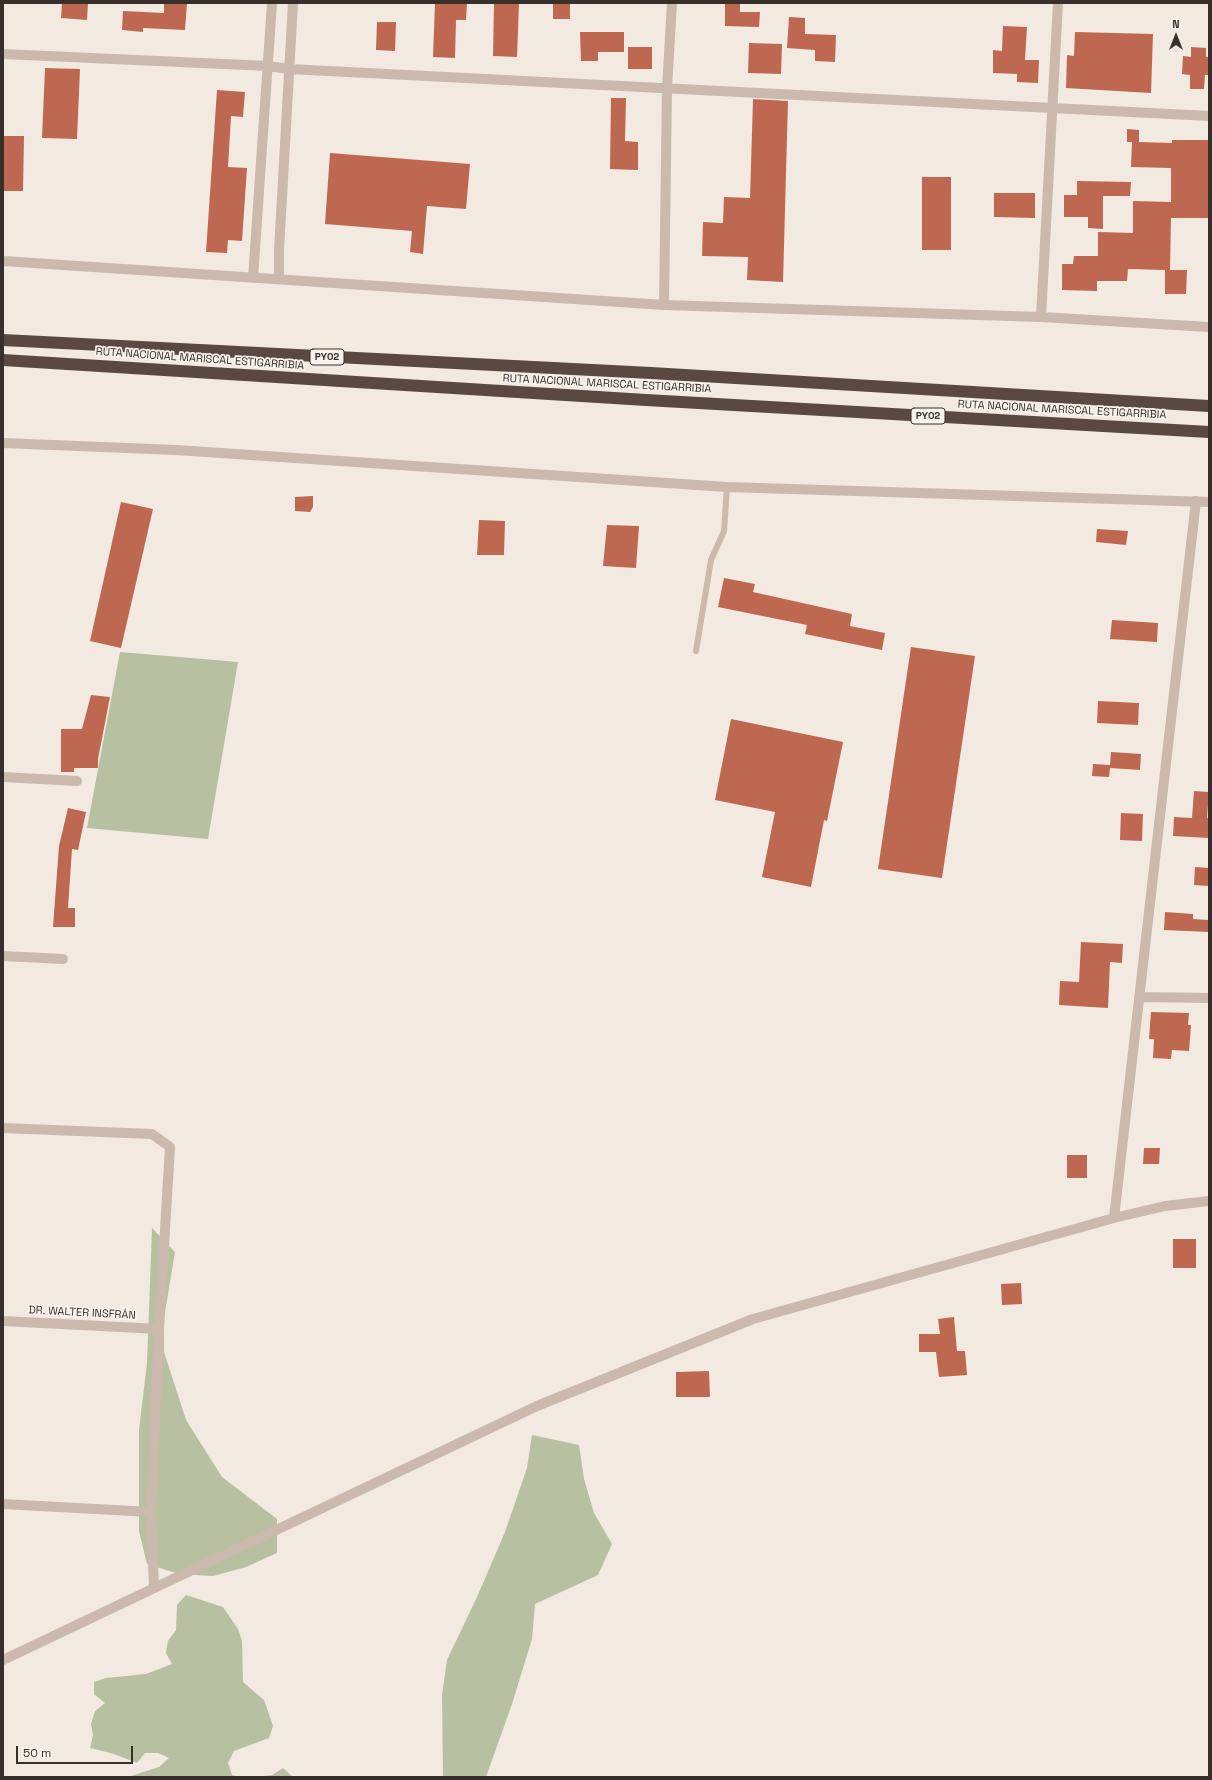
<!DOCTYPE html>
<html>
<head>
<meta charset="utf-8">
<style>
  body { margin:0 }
  #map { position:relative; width:1212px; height:1780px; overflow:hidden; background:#f2e9e0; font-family:"Space Grotesk",sans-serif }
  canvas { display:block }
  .frame { position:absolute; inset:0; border:4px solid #382f2b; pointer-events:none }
  .north { position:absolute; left:1156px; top:16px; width:40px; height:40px; -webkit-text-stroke:3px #f9f3ed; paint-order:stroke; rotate:0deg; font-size:11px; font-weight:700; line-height:16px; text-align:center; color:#382f2b }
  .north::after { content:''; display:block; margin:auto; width:14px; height:18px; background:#382f2b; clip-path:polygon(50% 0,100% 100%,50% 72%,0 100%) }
  .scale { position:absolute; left:16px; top:1746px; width:117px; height:18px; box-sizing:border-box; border:2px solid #382f2b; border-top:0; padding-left:5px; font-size:12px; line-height:14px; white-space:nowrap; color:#382f2b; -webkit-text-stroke:3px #f9f3ed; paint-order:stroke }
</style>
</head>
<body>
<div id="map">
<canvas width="1212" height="1780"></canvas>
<div class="frame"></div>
<div class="north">N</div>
<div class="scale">50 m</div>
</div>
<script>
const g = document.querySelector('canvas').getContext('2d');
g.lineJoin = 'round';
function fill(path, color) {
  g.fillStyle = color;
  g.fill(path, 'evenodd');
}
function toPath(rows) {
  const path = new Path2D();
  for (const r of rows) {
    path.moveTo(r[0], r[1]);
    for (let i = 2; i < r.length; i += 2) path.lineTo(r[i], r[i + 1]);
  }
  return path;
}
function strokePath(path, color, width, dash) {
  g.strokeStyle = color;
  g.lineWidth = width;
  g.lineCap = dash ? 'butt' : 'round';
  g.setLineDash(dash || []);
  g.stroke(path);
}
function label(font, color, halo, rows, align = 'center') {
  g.font = font + ' "Space Grotesk",sans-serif';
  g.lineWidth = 3.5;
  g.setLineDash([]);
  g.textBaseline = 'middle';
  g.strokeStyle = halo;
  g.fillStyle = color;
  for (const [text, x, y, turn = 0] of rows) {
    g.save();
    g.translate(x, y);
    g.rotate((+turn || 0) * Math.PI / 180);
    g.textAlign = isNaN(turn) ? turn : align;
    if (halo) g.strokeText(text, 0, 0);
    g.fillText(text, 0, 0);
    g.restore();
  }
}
fill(toPath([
  [120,652,238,662,208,839,87,828],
  [152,1228,175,1252,164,1318,164,1352,186,1420,222,1477,277,1519,277,1553,246,1567,213,1576,179,1574,147,1564,139,1531,139,1430,147,1363],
  [532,1435,579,1445,584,1479,594,1513,612,1544,598,1575,535,1604,532,1639,512,1704,486,1777,443,1777,442,1695,447,1660,477,1597,505,1532,527,1468],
  [186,1595,223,1607,238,1629,242,1641,243,1682,264,1700,273,1726,269,1738,234,1751,228,1763,232,1775,240,1777,128,1777,159,1767,169,1758,158,1753,145,1753,137,1763,114,1754,90,1748,93,1735,91,1724,95,1711,105,1703,94,1694,94,1682,106,1678,146,1674,172,1664,166,1653,168,1641,176,1630,177,1605],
  [283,1768,293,1777,256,1777,272,1775]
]), '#b7c0a1');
fill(toPath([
  [62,3,88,3,87,20,61,18],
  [164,3,187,3,185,30,143,28,143,32,122,30,123,11,164,13],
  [435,3,467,3,466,20,456,20,455,58,433,57],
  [494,3,519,3,517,57,493,56],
  [553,3,570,3,570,19,553,19],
  [725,3,740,3,740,12,760,12,759,27,725,26],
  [789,17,805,18,805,34,836,35,835,62,815,61,815,50,787,48],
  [377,22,396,22,395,51,376,50],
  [1003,26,1027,27,1025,60,1039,60,1038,83,1017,82,1017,74,993,73,993,50,1002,51],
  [580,32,624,32,624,52,598,52,598,61,581,61],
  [1075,32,1153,34,1151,93,1066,88,1067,55,1074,56],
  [749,43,782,44,781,74,748,73],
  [628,47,652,47,652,69,628,69],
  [1191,47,1206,48,1206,57,1209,57,1209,75,1205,75,1204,89,1190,89,1190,75,1182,74,1183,56,1191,57],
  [45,68,80,69,77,139,42,138],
  [217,90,245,92,243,117,231,116,228,167,247,168,242,241,228,240,227,253,206,252],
  [611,98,626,98,625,141,638,142,638,170,610,169],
  [753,99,788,101,783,282,747,280,748,257,702,256,703,222,723,223,724,197,750,198],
  [1127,129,1139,130,1139,142,1172,143,1172,140,1209,140,1209,218,1171,218,1170,270,1187,270,1186,294,1165,294,1165,270,1128,269,1127,281,1097,281,1097,291,1062,290,1062,264,1073,264,1074,256,1098,256,1098,232,1133,233,1133,201,1171,202,1171,168,1131,167,1132,142,1127,142],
  [3,136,24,136,23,191,3,191],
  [330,153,470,164,466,209,427,206,423,254,410,252,412,231,325,224],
  [922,177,951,177,951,250,922,250],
  [1077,181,1131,182,1130,196,1103,196,1103,229,1088,228,1088,217,1064,217,1064,195,1077,195],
  [994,193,1035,193,1035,218,994,217],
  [313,496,313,507,310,512,295,511,295,497],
  [121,502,153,509,121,648,90,641],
  [479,520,505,521,504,555,477,555],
  [607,525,639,526,636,568,603,566],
  [1097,529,1128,531,1126,545,1096,542],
  [724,578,755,584,753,592,852,614,850,626,885,633,882,650,805,634,807,625,718,607],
  [1112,620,1158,623,1157,642,1110,639],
  [911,647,975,656,942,878,878,869],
  [91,695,110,697,98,759,98,768,74,768,74,772,61,772,61,729,82,729],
  [1098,701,1139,703,1138,725,1097,723],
  [731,719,843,742,827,821,824,820,811,887,762,877,775,812,715,800],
  [1111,752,1141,754,1140,770,1110,768,1109,777,1092,776,1093,764,1110,765],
  [1194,791,1209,792,1207,818,1209,818,1209,838,1173,836,1174,817,1192,818],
  [68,808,86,812,78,850,72,849,68,908,75,908,75,927,53,927,59,846],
  [1121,813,1143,814,1142,841,1120,840],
  [1195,867,1209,868,1209,886,1194,885],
  [1165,912,1193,914,1193,919,1209,920,1209,932,1164,930],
  [1081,942,1123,944,1122,963,1110,962,1108,1008,1059,1005,1060,981,1079,982],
  [1151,1012,1189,1013,1188,1025,1191,1025,1189,1051,1172,1050,1171,1059,1153,1058,1154,1039,1149,1039],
  [1144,1148,1160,1148,1159,1164,1143,1164],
  [1067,1155,1087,1155,1087,1178,1067,1178],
  [1173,1239,1196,1239,1196,1268,1173,1268],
  [1021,1283,1022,1304,1002,1305,1001,1284],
  [954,1317,957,1351,965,1351,967,1375,939,1377,936,1352,919,1352,919,1334,940,1334,938,1319],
  [709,1371,710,1397,676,1397,676,1372]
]), '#bf6851');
strokePath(toPath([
  [696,651,711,560,724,531,727,487]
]), '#cab9ac', 6);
strokePath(toPath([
  [3,54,268,66,289,69,1209,116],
  [3,261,664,305,1041,317,1209,327],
  [253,278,272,3],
  [279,279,279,250,293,3],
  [664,305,667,88,672,3],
  [1041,317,1058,3],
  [3,443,176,450,727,487,1209,502],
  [3,777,77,781],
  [3,956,63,959],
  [1139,997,1209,998],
  [3,1128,152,1134,170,1147,159,1329,151,1512,154,1588],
  [1114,1218,1196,501],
  [3,1321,159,1329],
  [3,1504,151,1512],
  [3,1660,537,1406,753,1319,1114,1218,1165,1206,1209,1201]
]), '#cab9ac', 10);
strokePath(toPath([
  [3,340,651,373,1209,406],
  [3,360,646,400,1209,432]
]), '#594942', 12);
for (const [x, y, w] of [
  [327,357,34],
  [928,416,34]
]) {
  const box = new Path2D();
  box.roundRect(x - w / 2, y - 8, w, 16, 3);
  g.fillStyle = '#f9f3ed';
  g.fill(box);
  strokePath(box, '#382f2b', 1);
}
label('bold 10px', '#382f2b', null, [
  ["PY02",327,357],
  ["PY02",928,416]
]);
label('11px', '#382f2b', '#f9f3ed', [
  ["RUTA NACIONAL MARISCAL ESTIGARRIBIA",200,359,4],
  ["RUTA NACIONAL MARISCAL ESTIGARRIBIA",607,384,3],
  ["RUTA NACIONAL MARISCAL ESTIGARRIBIA",1062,410,3],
  ["DR. WALTER INSFRÁN",82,1313,3]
]);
</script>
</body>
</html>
